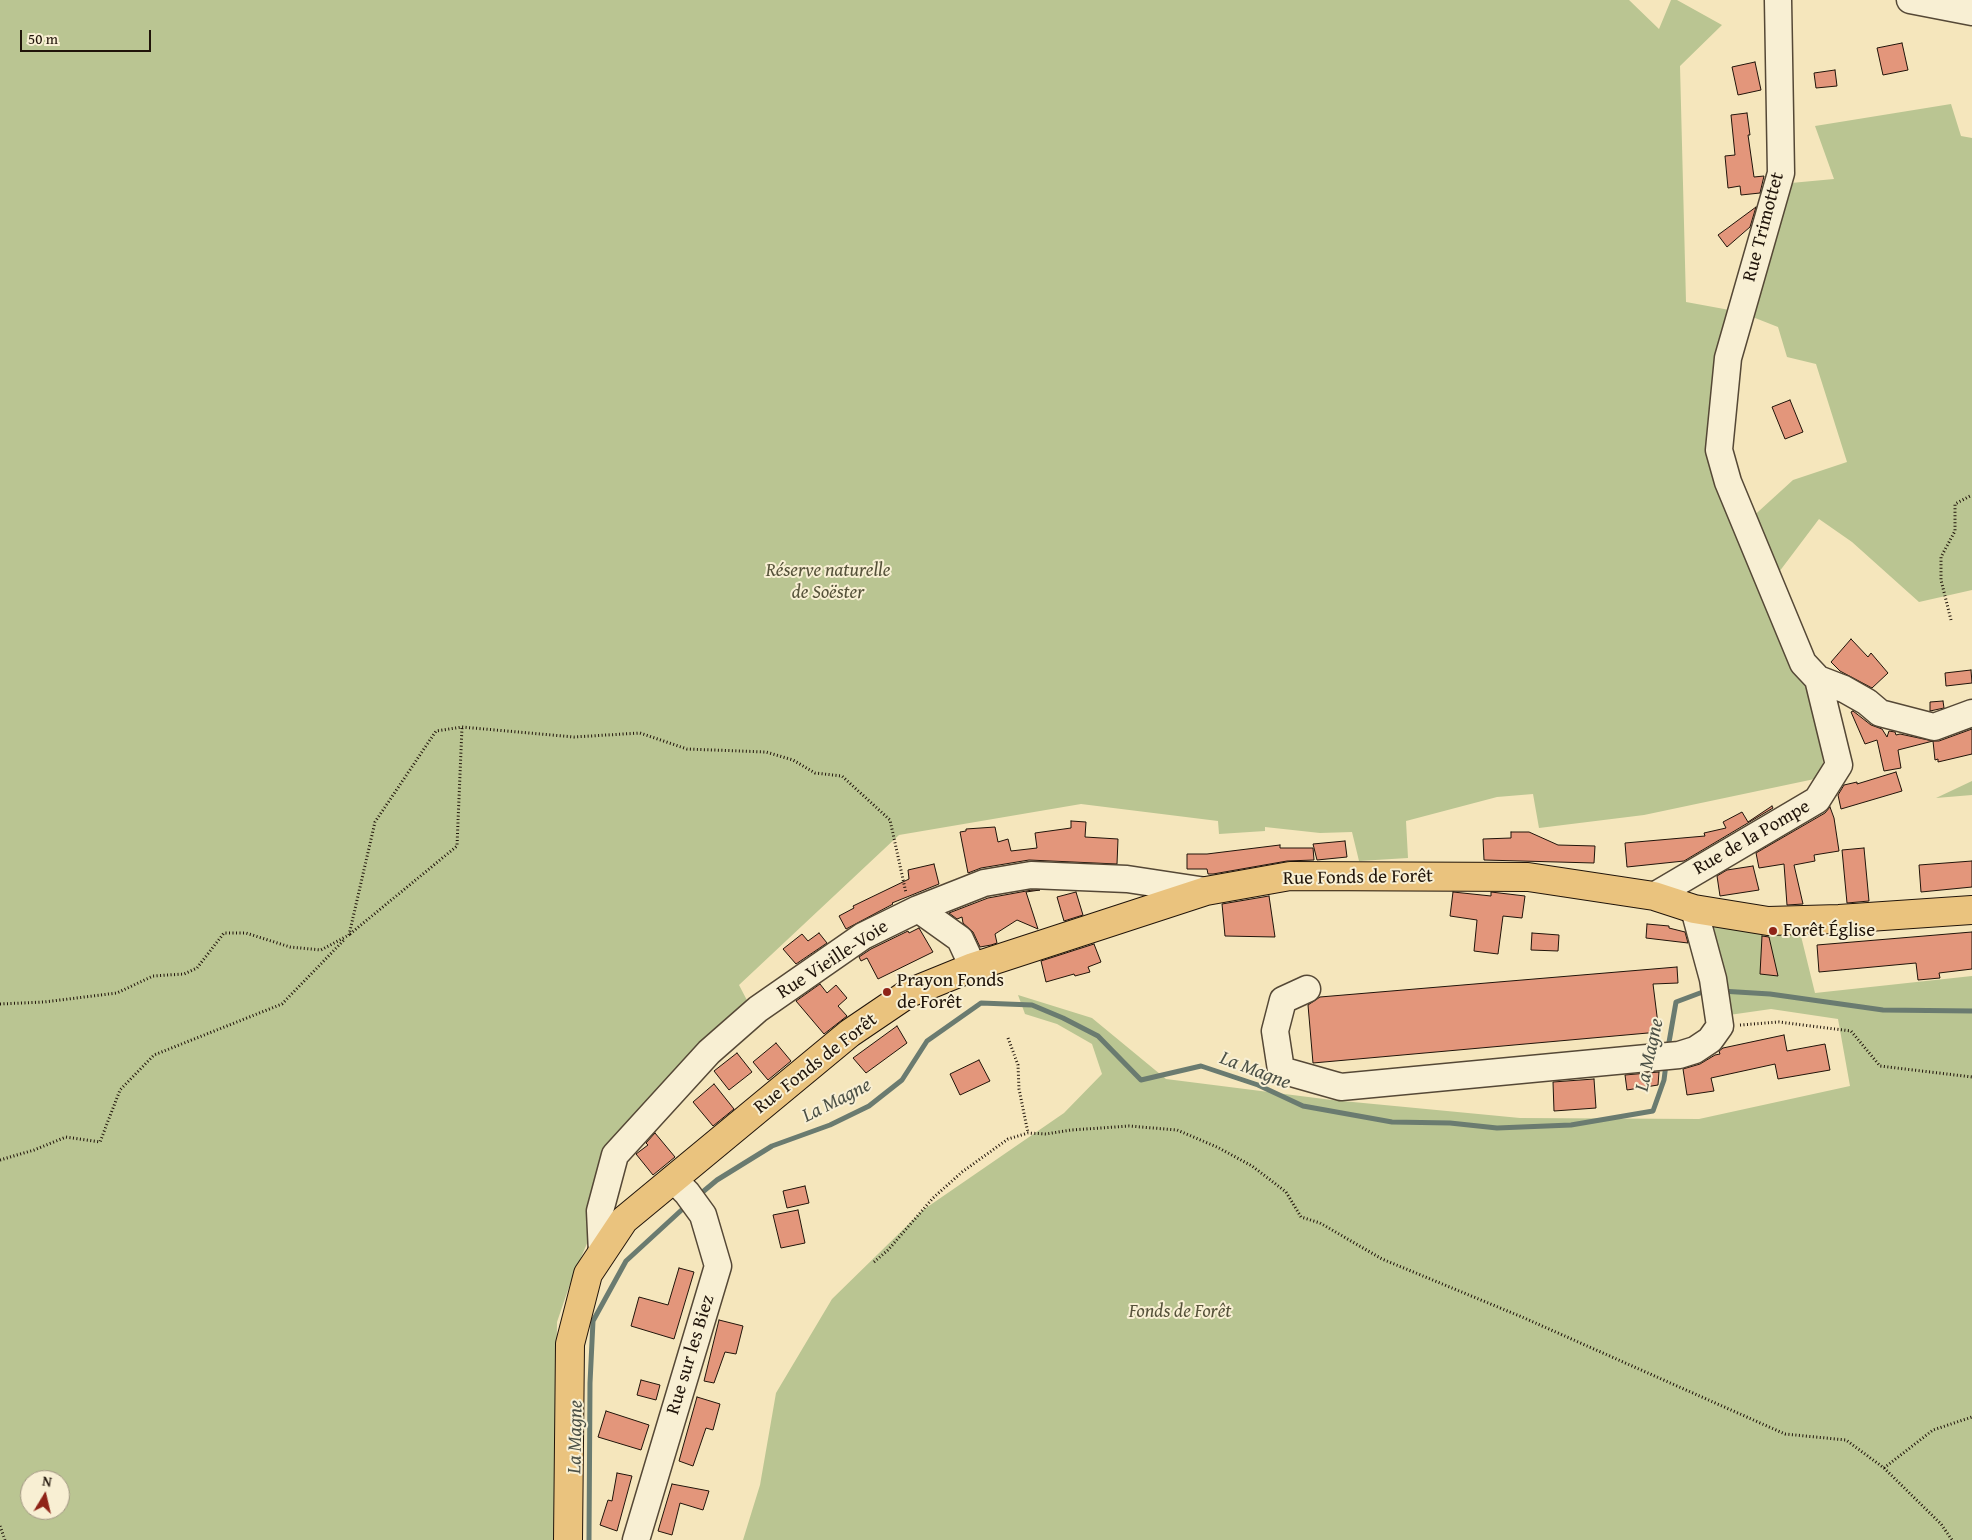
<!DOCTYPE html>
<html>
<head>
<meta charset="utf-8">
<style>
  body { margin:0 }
  #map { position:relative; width:1972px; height:1540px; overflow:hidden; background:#f5e6bc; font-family:"Gentium Book Plus",serif }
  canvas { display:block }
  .north { position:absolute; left:20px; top:1470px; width:50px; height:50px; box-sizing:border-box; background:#f8efd3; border:1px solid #a29783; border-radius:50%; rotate:9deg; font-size:14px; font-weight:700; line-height:20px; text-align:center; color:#20140a }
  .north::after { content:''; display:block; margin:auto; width:18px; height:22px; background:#8f2418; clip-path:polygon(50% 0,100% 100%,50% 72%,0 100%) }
  .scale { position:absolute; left:20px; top:30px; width:131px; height:22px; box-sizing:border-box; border:2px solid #20140a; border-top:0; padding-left:6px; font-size:15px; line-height:18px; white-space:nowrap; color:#20140a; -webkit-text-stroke:4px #f8efd3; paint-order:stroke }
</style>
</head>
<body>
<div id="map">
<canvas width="1972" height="1540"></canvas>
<div class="north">N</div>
<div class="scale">50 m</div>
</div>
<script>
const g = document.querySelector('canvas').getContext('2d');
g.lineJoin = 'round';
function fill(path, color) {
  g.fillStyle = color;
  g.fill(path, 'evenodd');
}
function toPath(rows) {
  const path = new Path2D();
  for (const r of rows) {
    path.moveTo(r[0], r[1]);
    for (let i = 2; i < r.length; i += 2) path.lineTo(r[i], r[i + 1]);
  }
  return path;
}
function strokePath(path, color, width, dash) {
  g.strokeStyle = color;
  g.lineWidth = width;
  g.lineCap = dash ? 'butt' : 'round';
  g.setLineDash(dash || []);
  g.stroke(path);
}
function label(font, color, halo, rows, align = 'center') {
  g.font = font + ' "Gentium Book Plus",serif';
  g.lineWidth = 4;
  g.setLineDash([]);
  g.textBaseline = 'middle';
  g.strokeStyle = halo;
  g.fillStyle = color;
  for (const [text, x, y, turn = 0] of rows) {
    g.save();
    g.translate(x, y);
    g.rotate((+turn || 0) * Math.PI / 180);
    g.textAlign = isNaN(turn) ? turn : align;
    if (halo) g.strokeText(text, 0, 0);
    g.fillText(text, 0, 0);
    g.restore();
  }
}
fill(toPath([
  [0,0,1629,0,1659,29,1671,0,1677,0,1722,25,1680,66,1686,302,1735,311,1722,458,1819,709,1824,777,1644,815,1539,828,1533,794,1497,797,1406,821,1408,858,1359,861,1352,832,1320,833,1265,827,1265,831,1219,834,1218,821,1081,804,899,835,739,985,751,1008,610,1154,591,1234,571,1281,557,1322,554,1540,0,1540],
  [30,1480,60,1480,60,1510,30,1510],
  [1951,104,1961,136,1972,138,1972,590,1919,602,1852,542,1819,519,1776,576,1748,521,1793,480,1847,462,1816,364,1787,357,1778,327,1750,316,1791,183,1834,179,1815,126],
  [1972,781,1972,795,1936,798],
  [1707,924,1800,932,1815,993,1972,976,1972,1540,743,1540,760,1485,776,1393,832,1299,923,1210,1064,1113,1102,1074,1092,1044,1057,1024,1025,1014,1018,995,1092,1018,1166,1079,1332,1100,1520,1118,1699,1119,1850,1086,1838,1019,1771,1009,1729,1015]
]), '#bac592');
strokePath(toPath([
  [1721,991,1770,994,1883,1010,1972,1011],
  [1668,1048,1676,1002,1708,990],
  [699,1195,717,1180,772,1146,830,1125,869,1106,902,1080,927,1041,981,1003,1032,1005,1063,1018,1098,1036,1141,1080,1201,1066,1258,1085,1303,1106,1392,1122,1450,1123,1497,1128,1571,1125,1653,1111,1664,1080,1666,1064],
  [589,1540,590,1383,593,1321,626,1261,687,1205]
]), '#6a7b70', 5);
const building = toPath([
  [1902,43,1908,70,1883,75,1877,48,1902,43],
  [1755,62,1761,90,1738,95,1732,67,1755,62],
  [1835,70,1837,86,1816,88,1814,73,1835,70],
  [1747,113,1750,135,1748,135,1754,177,1764,176,1760,193,1741,195,1740,186,1728,188,1725,156,1735,155,1731,115,1747,113],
  [1756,207,1750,227,1727,247,1718,235,1756,207],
  [1790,400,1803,432,1785,439,1772,407,1790,400],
  [1851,639,1868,657,1871,653,1888,673,1872,688,1840,671,1831,662,1851,639],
  [1971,670,1972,683,1946,686,1945,673,1971,670],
  [1943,701,1944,708,1930,711,1930,702,1943,701],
  [1853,711,1871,725,1882,729,1887,737,1889,731,1895,732,1896,735,1900,734,1933,741,1898,750,1901,768,1884,771,1877,740,1865,744,1851,712,1853,711],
  [1972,729,1972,754,1938,762,1938,759,1935,760,1933,741,1939,741,1972,729],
  [1896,772,1902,791,1841,809,1838,795,1844,785,1857,782,1857,784,1896,772],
  [1772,806,1773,808,1684,861,1627,867,1625,843,1705,836,1704,833,1726,828,1723,822,1742,812,1748,822,1772,806],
  [1830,807,1834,818,1839,851,1814,855,1815,861,1794,865,1803,904,1787,905,1784,864,1759,868,1756,853,1825,813,1830,807],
  [1071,821,1086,822,1085,837,1118,839,1117,864,1029,860,981,868,968,873,960,832,966,831,966,829,995,827,998,842,1008,839,1011,851,1037,848,1035,833,1071,828,1071,821],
  [1511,832,1529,832,1558,845,1595,846,1594,863,1484,860,1483,839,1511,838,1511,832],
  [1345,841,1347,857,1317,860,1313,844,1345,841],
  [1280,845,1280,848,1313,848,1314,860,1287,861,1213,874,1208,874,1207,869,1187,869,1187,854,1207,854,1280,845],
  [1864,848,1869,901,1847,903,1842,850,1864,848],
  [1972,861,1972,887,1921,892,1919,865,1972,861],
  [934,864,939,884,892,903,893,904,846,929,839,916,854,908,853,906,909,879,908,870,934,864],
  [1753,866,1759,890,1720,896,1717,876,1727,870,1753,866],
  [1032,890,1040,890,1026,892,1038,929,1017,920,995,934,997,943,991,945,980,947,973,932,963,923,962,917,957,919,949,913,988,898,1032,890],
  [1076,892,1083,915,1064,921,1057,897,1076,892],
  [1453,892,1491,896,1491,892,1525,896,1522,918,1503,916,1498,954,1474,951,1477,920,1450,916,1453,892],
  [1269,896,1275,937,1225,936,1222,904,1269,896],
  [1647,924,1669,926,1669,928,1685,932,1688,943,1646,938,1647,924],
  [919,928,933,952,878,979,867,958,861,961,859,957,871,949,908,931,909,933,919,928],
  [1972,932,1972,969,1939,973,1940,978,1918,980,1916,963,1819,972,1817,945,1972,932],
  [819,933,827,943,796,964,783,949,802,934,808,941,819,933],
  [1532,933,1559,935,1558,951,1531,950,1532,933],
  [1762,936,1769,937,1778,976,1760,974,1762,936],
  [1094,944,1101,962,1088,967,1090,972,1075,976,1074,974,1046,982,1041,961,1094,944],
  [1677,967,1678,983,1653,984,1659,1032,1313,1063,1308,1005,1320,997,1677,967],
  [820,984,827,993,836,985,847,998,838,1006,847,1016,824,1034,796,1001,820,984],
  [897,1026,907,1043,866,1073,853,1058,897,1026],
  [1784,1035,1787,1051,1825,1044,1830,1070,1778,1079,1775,1064,1711,1078,1714,1091,1687,1095,1683,1069,1700,1064,1715,1055,1720,1054,1719,1051,1723,1048,1784,1035],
  [776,1043,791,1061,768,1080,753,1062,776,1043],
  [737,1053,752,1072,729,1090,714,1071,737,1053],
  [979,1060,990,1081,960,1095,950,1074,979,1060],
  [1659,1072,1658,1085,1627,1090,1625,1075,1659,1072],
  [1594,1079,1596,1108,1554,1111,1553,1082,1594,1079],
  [714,1084,734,1109,713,1126,693,1102,714,1084],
  [655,1133,675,1157,653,1175,636,1154,648,1145,646,1143,655,1133],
  [805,1186,809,1203,787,1208,783,1191,805,1186],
  [798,1210,805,1243,781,1248,773,1215,798,1210],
  [679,1268,694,1272,674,1339,631,1326,639,1297,668,1305,679,1268],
  [719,1320,743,1326,736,1354,725,1352,714,1383,704,1381,719,1320],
  [641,1380,660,1385,656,1400,637,1395,641,1380],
  [697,1397,720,1404,713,1430,706,1428,693,1466,679,1461,697,1397],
  [606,1411,649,1425,641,1450,598,1437,606,1411],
  [617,1473,632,1476,617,1531,600,1525,608,1500,612,1501,617,1473],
  [672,1484,709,1491,703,1510,680,1503,672,1535,658,1531,672,1484]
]);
fill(building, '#e3967b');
strokePath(building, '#20140a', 1);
const minor = toPath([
  [1910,0,1972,12],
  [1818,679,1844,689,1867,702,1880,713,1934,727,1972,713],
  [1654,896,1817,800,1839,765,1818,679,1803,663,1728,482,1719,450,1728,358,1781,173,1778,0],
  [918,909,960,939,973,967],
  [1307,989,1283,1000,1275,1031,1281,1070,1341,1087,1679,1055,1695,1050,1710,1040,1720,1026,1713,979,1694,909],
  [602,1253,600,1211,615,1155,709,1052,758,1009,863,936,918,909,984,883,1031,875,1127,879,1206,891],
  [636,1540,718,1266,703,1215,687,1193,673,1179]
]);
const major = toPath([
  [568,1540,570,1344,588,1274,624,1220,850,1033,909,993,973,967,1206,891,1290,876,1528,877,1654,896,1694,909,1768,921,1839,919,1972,910]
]);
strokePath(minor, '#554836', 29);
strokePath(major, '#20140a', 30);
strokePath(toPath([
  [1951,620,1941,580,1941,557,1955,531,1955,504,1972,495],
  [350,934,457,846,462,727],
  [0,1004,44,1002,117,993,153,976,184,974,197,968,224,933,246,933,290,947,321,950,349,935,375,822,436,731,462,727,574,737,640,733,687,749,766,752,793,760,815,773,842,776,890,820,906,893],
  [1740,1025,1779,1022,1851,1031,1880,1066,1972,1077],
  [1008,1038,1018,1065,1019,1089,1028,1133],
  [0,1160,34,1150,66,1137,100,1142,120,1090,154,1055,282,1004,345,939],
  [874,1262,888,1250,933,1198,962,1172,1008,1139,1028,1133,1046,1134,1071,1130,1129,1126,1177,1130,1217,1147,1252,1166,1286,1192,1301,1217,1320,1223,1382,1259,1522,1317,1785,1434,1846,1440,1884,1468,1941,1524,1952,1540],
  [1884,1468,1933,1430,1972,1417],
  [0,1526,5,1540]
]), '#20140a', 3, [1, 2.5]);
strokePath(minor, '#f8efd3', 26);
strokePath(major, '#eac37e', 28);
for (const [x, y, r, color] of [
  [1773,931,5,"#8f2418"],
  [887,992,5,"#8f2418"]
]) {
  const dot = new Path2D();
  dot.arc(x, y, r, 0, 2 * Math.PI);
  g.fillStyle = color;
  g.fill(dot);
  strokePath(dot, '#f8efd3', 2);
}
label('19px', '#20140a', '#f8efd3', [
  ["Rue Trimottet",1764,227,-75],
  ["Rue de la Pompe",1752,838,-30],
  ["Rue Fonds de Forêt",1358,878,-1],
  ["Rue Vieille-Voie",833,960,-33],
  ["Rue Fonds de Forêt",816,1064,-38],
  ["Rue sur les Biez",691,1355,-73]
]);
label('italic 19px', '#56523a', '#f8efd3', [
  ["Réserve naturelle",828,571],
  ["de Soëster",828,593],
  ["Fonds de Forêt",1180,1312]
]);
label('19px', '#20140a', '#f8efd3', [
  ["Forêt Église",1783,931],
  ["Prayon Fonds",897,981],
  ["de Forêt",897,1003]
], 'left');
label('italic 20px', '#4b5046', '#f8efd3', [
  ["La Magne",1650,1055,-78],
  ["La Magne",1255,1071,21],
  ["La Magne",837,1101,-27],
  ["La Magne",576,1437,-89]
]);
</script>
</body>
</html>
